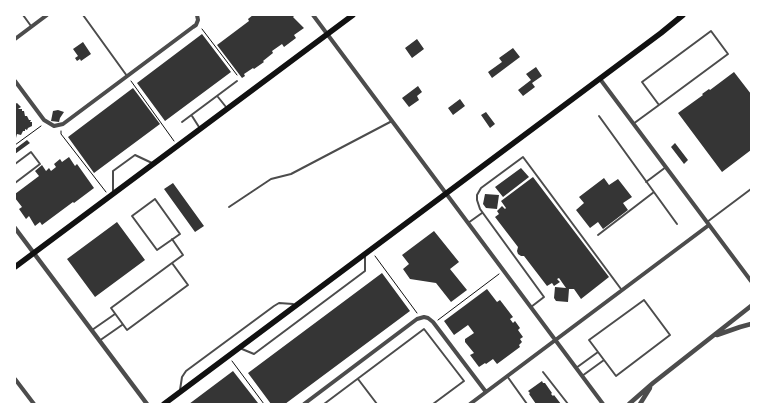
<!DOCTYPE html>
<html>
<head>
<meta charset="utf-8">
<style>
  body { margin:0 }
  #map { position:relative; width:766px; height:419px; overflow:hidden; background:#fff; font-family:"Work Sans",sans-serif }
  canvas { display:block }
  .frame { position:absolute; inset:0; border:16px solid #fff; pointer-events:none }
</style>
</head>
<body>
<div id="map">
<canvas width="766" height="419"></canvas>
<div class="frame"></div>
</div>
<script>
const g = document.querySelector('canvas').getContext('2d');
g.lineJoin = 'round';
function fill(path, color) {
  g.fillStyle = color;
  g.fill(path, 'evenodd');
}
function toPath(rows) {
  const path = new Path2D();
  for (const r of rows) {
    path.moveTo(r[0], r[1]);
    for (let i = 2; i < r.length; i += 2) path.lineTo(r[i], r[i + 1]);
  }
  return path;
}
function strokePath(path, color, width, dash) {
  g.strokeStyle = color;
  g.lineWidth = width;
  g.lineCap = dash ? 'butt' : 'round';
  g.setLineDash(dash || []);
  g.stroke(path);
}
fill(toPath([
  [253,15,295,15,293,17,304,28,294,35,296,38,284,47,282,44,272,51,273,53,263,61,264,62,254,69,253,68,244,74,245,76,242,78,217,45,249,21,248,19],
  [202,34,231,72,165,121,137,83],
  [417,39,424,49,412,58,405,48],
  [83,42,91,54,81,61,80,59,77,61,75,58,78,56,73,49],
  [513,48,520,57,492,78,488,72,502,62,499,58],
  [536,67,542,76,532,83,535,87,523,96,518,90,531,80,526,74],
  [734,72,751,94,751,150,722,172,678,113,703,95,702,94,709,89,710,90],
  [418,86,422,92,417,96,419,100,409,107,402,98],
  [133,88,160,124,94,173,68,137],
  [460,99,465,106,453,115,448,108],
  [17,103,21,107,18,109,22,109,22,111,24,111,25,116,27,116,29,120,31,120,30,122,32,122,32,126,28,128,27,130,25,129,25,131,23,131,21,135,17,134,16,138,15,137,15,104],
  [58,110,64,112,60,118,59,122,51,121,53,111],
  [486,112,495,124,490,128,481,115],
  [27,140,30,143,15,154,15,149],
  [675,143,688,160,684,164,671,147],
  [69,157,75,166,77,164,94,188,74,203,73,202,42,225,40,222,35,226,29,216,26,219,19,209,22,207,15,198,15,194,39,176,35,171,42,165,46,171,49,168,51,171,56,167,54,164,60,159,62,162],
  [521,168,529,177,503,197,495,187],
  [533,177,609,277,581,299,574,289,569,289,568,302,556,301,554,298,555,287,566,288,559,278,557,279,560,282,554,286,552,283,547,286,524,256,521,256,518,254,517,251,518,247,495,217,499,214,497,211,502,206,505,209,506,208,501,201],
  [604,178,609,185,618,179,632,197,623,203,628,210,603,229,598,222,590,228,576,210,584,203,579,197],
  [173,183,204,226,195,232,164,189],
  [485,194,499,195,497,209,486,208,483,204],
  [117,222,145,260,95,297,67,259],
  [434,231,459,262,450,269,467,290,451,302,436,283,410,279,403,269,409,264,402,255],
  [382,273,410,311,285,404,271,404,248,373],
  [487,289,497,302,500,300,513,317,510,319,513,323,515,321,520,328,518,330,523,337,520,339,522,342,519,345,520,347,497,364,493,359,486,364,485,363,479,367,470,355,474,353,465,342,465,339,474,333,468,325,454,335,444,321],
  [233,371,258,403,257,404,189,404],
  [542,381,543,383,545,383,552,393,551,394,553,396,554,395,561,404,536,404,529,394,530,393,528,391]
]), '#353535');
strokePath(toPath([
  [202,29,237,75],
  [131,81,174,141],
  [61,131,61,134,106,192],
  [15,145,41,126],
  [375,256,417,313],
  [438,320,499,274],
  [232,361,264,404]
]), '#111', 1);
strokePath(toPath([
  [23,15,31,26],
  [83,15,127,76],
  [218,97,226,107],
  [192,116,199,127],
  [599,116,677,224],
  [182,122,237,81],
  [633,124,659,105,728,54,711,31,642,82,659,105],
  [15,164,31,152,40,164,15,183],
  [646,182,666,167],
  [113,191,113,171,135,155,152,163],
  [155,199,180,234,157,250,132,216,155,199],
  [229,207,271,179,291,174,392,121],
  [707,222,751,189],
  [468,223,482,213],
  [598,235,654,192],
  [172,239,183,255,172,263,111,308,127,330,188,285,172,263],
  [644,300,670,335,616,376,589,340,644,300],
  [531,307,544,297,480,209,477,200,477,195,481,188,523,157,621,289],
  [92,330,115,314],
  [99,341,122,325],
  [242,349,254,354,365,271,365,257],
  [576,368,598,352],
  [543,372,568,404],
  [507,376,527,404],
  [582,376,604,360],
  [358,379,377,404],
  [180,390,182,377,186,371,274,306,279,303,293,304],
  [324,404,424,329,464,381,433,404]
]), '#4c4c4c', 2);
strokePath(toPath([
  [313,15,603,404],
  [15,39,47,15],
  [600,79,751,281],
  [15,81,44,120,54,126,63,124,193,27,196,25,198,20,197,15],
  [15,379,34,404],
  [304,404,417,319,424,317,428,318,433,322,486,392],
  [470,404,709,225]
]), '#4c4c4c', 4);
strokePath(toPath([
  [15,228,147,404],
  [717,335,740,327,751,324],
  [629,404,653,383,751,306],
  [640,404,650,388]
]), '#4c4c4c', 4.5);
strokePath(toPath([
  [15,267,353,15],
  [164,404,661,33,683,15]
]), '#111', 5.5);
</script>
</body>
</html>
